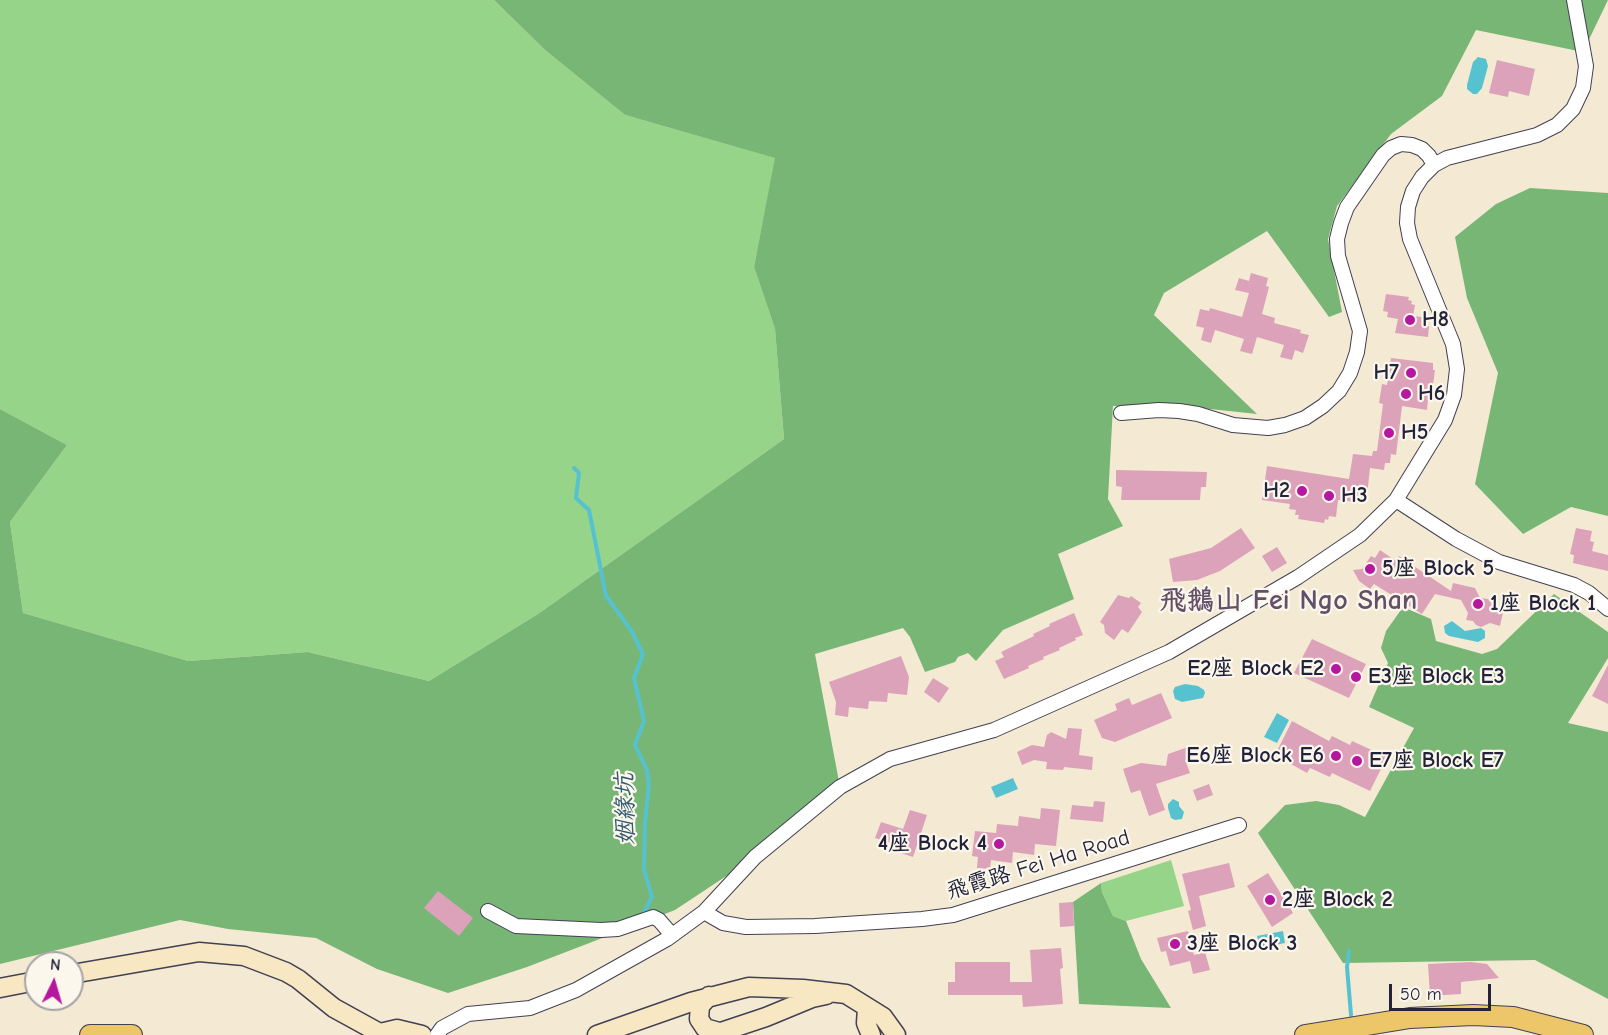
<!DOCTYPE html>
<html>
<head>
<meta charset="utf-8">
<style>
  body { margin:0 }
  #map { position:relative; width:1608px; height:1035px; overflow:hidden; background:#f4ead3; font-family:"Comic Neue",sans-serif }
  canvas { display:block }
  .north { position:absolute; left:24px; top:951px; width:60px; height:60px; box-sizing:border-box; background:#fbf7ec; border:2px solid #a4a2a5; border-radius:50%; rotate:5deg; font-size:16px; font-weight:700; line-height:24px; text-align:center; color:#22223b }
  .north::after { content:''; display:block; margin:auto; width:21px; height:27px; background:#b5179e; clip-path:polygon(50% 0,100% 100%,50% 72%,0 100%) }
  .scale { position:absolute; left:1389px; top:984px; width:102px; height:27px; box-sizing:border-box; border:3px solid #22223b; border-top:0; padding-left:8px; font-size:18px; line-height:21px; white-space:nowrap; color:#22223b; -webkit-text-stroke:4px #fbf7ec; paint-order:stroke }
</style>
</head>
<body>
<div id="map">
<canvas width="1608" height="1035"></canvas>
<div class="north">N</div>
<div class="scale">50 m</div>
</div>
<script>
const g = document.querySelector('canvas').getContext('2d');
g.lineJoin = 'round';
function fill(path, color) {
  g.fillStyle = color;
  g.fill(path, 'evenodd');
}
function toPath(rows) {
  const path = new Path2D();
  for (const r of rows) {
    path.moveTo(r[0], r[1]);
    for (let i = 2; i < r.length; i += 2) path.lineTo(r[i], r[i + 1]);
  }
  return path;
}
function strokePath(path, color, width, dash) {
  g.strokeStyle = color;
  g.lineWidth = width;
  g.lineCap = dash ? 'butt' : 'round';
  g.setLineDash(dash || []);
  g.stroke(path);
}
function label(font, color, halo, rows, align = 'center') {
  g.font = font + ' "Comic Neue","LXGW WenKai TC",sans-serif';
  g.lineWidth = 4.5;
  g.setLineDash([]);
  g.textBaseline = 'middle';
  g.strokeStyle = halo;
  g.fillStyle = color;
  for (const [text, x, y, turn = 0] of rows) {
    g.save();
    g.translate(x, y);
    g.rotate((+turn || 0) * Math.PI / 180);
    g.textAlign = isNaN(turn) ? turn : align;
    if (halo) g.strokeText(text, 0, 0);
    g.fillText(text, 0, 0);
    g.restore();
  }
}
fill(toPath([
  [0,0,494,0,545,50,625,115,776,158,754,267,775,329,784,439,538,614,429,681,308,652,188,661,23,613,10,522,67,445,0,409],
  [1171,860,1184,906,1126,921,1113,916,1102,892,1101,883]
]), '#96d489');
fill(toPath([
  [494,0,1608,0,1583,52,1476,30,1442,96,1391,134,1337,206,1328,239,1342,312,1329,317,1267,231,1164,293,1154,315,1257,414,1191,407,1113,406,1108,499,1123,526,1058,554,1074,599,1003,630,976,661,968,653,958,657,955,662,925,672,910,637,903,628,815,654,840,787,755,857,675,910,527,967,448,993,377,969,316,938,228,929,180,920,0,964,0,409,67,445,10,522,23,613,188,661,308,652,429,681,538,614,784,439,775,329,754,267,775,158,625,115,545,50],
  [1530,188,1608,193,1608,516,1571,507,1523,534,1475,484,1498,373,1467,298,1455,237,1496,204],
  [1554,594,1608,632,1608,658,1568,723,1608,732,1608,999,1535,960,1343,963,1258,833,1285,805,1316,801,1339,805,1365,817,1414,728,1369,707,1388,663,1381,648,1386,631,1403,607,1431,619,1436,641,1482,654,1497,649],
  [1101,883,1102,892,1113,916,1126,921,1141,959,1171,1008,1079,1004,1073,902]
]), '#78b675');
fill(toPath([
  [1478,57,1486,59,1488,66,1482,88,1477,94,1473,94,1467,89,1467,85,1473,62],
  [1452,621,1465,631,1481,628,1485,631,1485,638,1478,642,1449,636,1445,633,1444,626],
  [1185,684,1198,686,1204,690,1205,693,1203,698,1182,702,1175,699,1173,691,1175,687],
  [1277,713,1289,720,1277,743,1264,737],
  [1013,778,1018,789,996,798,991,787],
  [1173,799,1179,802,1179,806,1184,812,1182,819,1175,820,1171,818,1168,808,1168,804],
  [1283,931,1285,943,1260,948,1257,936]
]), '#56c2d0');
strokePath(toPath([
  [574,468,579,473,576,498,589,510,606,596,631,630,643,654,634,678,644,721,635,745,647,770,649,784,645,823,644,870,652,897,642,916],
  [1349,951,1347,967,1351,1015]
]), '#56c2d0', 4);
fill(toPath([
  [1497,60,1535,69,1529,96,1509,91,1508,97,1489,93],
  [1251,273,1268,278,1266,286,1269,287,1262,314,1275,318,1274,323,1301,330,1300,333,1309,335,1303,353,1295,350,1292,360,1280,357,1284,345,1257,337,1252,354,1240,351,1244,339,1215,330,1211,343,1201,340,1204,328,1196,326,1200,309,1209,311,1210,308,1242,317,1249,293,1235,290,1239,278,1249,281],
  [1386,294,1409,297,1408,300,1412,301,1411,304,1415,305,1413,316,1422,317,1422,321,1425,321,1424,326,1429,326,1428,337,1395,333,1398,319,1387,317,1388,312,1383,311],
  [1391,358,1433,363,1433,370,1435,370,1431,400,1428,399,1427,410,1402,406,1396,455,1391,454,1390,463,1385,463,1384,470,1370,468,1367,496,1362,495,1362,499,1358,498,1357,502,1338,500,1336,517,1329,516,1328,520,1325,519,1324,523,1298,519,1299,515,1295,515,1296,510,1289,509,1290,504,1262,500,1267,466,1349,479,1353,454,1372,456,1373,451,1377,451,1383,404,1379,403,1382,384,1387,385],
  [1116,470,1207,472,1206,487,1201,487,1200,500,1121,500,1122,487,1116,486],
  [1241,528,1255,548,1220,571,1197,580,1173,582,1169,559,1211,548],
  [1576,528,1592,531,1590,541,1594,542,1592,551,1608,555,1608,571,1573,563,1574,555,1570,554],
  [1277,547,1287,563,1272,572,1262,556],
  [1380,550,1396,561,1399,556,1451,591,1453,583,1475,588,1480,598,1488,599,1494,606,1504,608,1500,626,1490,623,1481,627,1476,625,1473,621,1466,620,1468,613,1461,600,1435,594,1422,614,1374,584,1370,589,1359,581,1353,570,1362,569,1371,556,1375,558],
  [1118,595,1129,598,1131,596,1141,603,1138,607,1142,612,1128,633,1122,629,1114,640,1105,633,1104,625,1100,622],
  [1074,613,1083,635,1075,638,1076,640,1059,648,1060,650,1043,657,1044,659,1028,666,1029,668,1004,679,995,661,1004,657,1001,652,1034,636,1033,634,1050,626,1049,624],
  [1312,639,1366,664,1349,698,1294,673],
  [901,656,909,677,907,695,888,693,887,702,869,701,868,709,849,707,848,717,835,715,836,702,829,682],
  [1608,665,1608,704,1592,696],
  [933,678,949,688,939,703,924,692],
  [1161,693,1172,718,1115,742,1102,738,1094,720,1117,710,1115,704,1129,698,1132,705],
  [1292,721,1329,741,1332,736,1350,745,1352,741,1387,757,1370,791,1332,773,1330,777,1310,768,1307,773,1275,755],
  [1068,728,1082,729,1079,755,1093,757,1092,770,1064,767,1063,770,1046,769,1047,762,1034,760,1022,765,1017,752,1032,745,1044,747,1047,735,1051,732,1066,739],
  [1188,747,1192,758,1185,760,1190,773,1156,784,1165,810,1149,816,1140,790,1131,793,1123,769,1141,763,1166,766,1168,754],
  [1209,784,1213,795,1197,801,1193,790],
  [1094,801,1105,802,1103,822,1070,819,1072,805,1093,807],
  [1041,808,1060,810,1056,846,1035,844,1034,855,1013,852,1012,863,991,860,990,869,977,868,978,857,972,856,975,831,996,833,997,824,1018,826,1019,816,1040,819],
  [910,810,927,815,913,857,898,852,900,846,875,838,881,822,903,829],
  [1229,863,1235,887,1199,896,1206,926,1193,930,1188,911,1191,910,1182,874],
  [1268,873,1293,913,1272,927,1247,886],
  [438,891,473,918,459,936,424,908],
  [1073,902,1074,926,1060,927,1059,903],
  [1188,931,1194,955,1205,952,1210,970,1193,974,1190,961,1170,966,1166,951,1161,952,1157,938],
  [1061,948,1063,968,1060,969,1063,1004,1023,1007,1022,995,948,995,948,982,955,982,955,962,1010,962,1010,982,1032,982,1030,950],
  [1471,962,1487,964,1499,978,1461,982,1461,994,1430,996,1428,964]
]), '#dba2ba');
const street = toPath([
  [1121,413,1159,410,1179,411,1198,414,1233,425,1268,428,1285,425,1305,418,1323,406,1339,391,1350,373,1357,352,1360,331,1338,256,1337,239,1341,223,1347,207,1383,155,1391,148,1401,144,1412,145,1422,149,1429,156,1434,165],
  [1396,500,1456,539,1499,562,1574,585,1589,593,1608,609],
  [488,911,516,926,601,930,618,929,653,917,659,920,672,935],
  [704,912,723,923,746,927,815,926,922,919,953,915,1239,825],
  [437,1035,442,1028,468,1014,530,1008,576,990,667,939,704,912,755,857,840,787,890,759,994,730,1169,652,1298,577,1360,535,1396,500,1445,420,1454,395,1457,369,1453,344,1410,239,1407,223,1408,207,1413,191,1422,177,1434,165,1447,158,1537,135,1557,125,1573,109,1583,88,1586,66,1574,0]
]);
const secondary = toPath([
  [72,974,199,952,244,956,286,972,298,979,334,1008,383,1035],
  [0,988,36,981],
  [709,996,700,1006,699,1019,705,1028,719,1032],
  [867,1008,866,1023,871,1035],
  [380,1033,397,1029,422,1035],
  [597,1035,691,1002,749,987,803,989,846,994,883,1017,896,1035],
  [712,1035,766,1017,812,998,826,995]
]);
const primary = toPath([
  [90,1035,132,1035],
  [1305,1035,1410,1018,1473,1015,1513,1017,1583,1035]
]);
strokePath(street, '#424052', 16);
strokePath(secondary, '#424052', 21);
strokePath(primary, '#424052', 22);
strokePath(street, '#fff', 14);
strokePath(secondary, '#f7e8c3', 18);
strokePath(primary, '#ecc669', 20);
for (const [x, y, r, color] of [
  [1410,320,6,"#b5179e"],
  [1411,373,6,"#b5179e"],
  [1406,394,6,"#b5179e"],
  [1389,433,6,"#b5179e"],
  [1302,491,6,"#b5179e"],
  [1329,496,6,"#b5179e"],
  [1370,569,6,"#b5179e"],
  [1478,604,6,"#b5179e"],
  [1336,669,6,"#b5179e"],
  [1356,677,6,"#b5179e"],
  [1336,756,6,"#b5179e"],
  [1357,761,6,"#b5179e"],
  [999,844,6,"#b5179e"],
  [1270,900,6,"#b5179e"],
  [1175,944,6,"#b5179e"]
]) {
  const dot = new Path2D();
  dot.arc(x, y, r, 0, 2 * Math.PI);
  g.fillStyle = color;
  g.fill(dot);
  strokePath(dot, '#fbf7ec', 2);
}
label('bold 22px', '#22223b', '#fbf7ec', [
  ["H8",1422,320],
  ["H7",1399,373,"right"],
  ["H6",1418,394],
  ["H5",1401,433],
  ["H2",1290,491,"right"],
  ["H3",1341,496],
  ["5座 Block 5",1382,569],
  ["1座 Block 1",1490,604],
  ["E2座 Block E2",1324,669,"right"],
  ["E3座 Block E3",1368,677],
  ["E6座 Block E6",1324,756,"right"],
  ["E7座 Block E7",1369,761],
  ["4座 Block 4",987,844,"right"],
  ["2座 Block 2",1282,900],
  ["3座 Block 3",1187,944]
], 'left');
label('22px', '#22223b', '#fbf7ec', [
  ["飛霞路 Fei Ha Road",1038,865,-17]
]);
label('italic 24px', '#345a6f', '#fbf7ec', [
  ["姻緣坑",626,809,-91]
]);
label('bold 28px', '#634f67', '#fbf7ec', [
  ["飛鵝山 Fei Ngo Shan",1288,601]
]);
</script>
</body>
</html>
